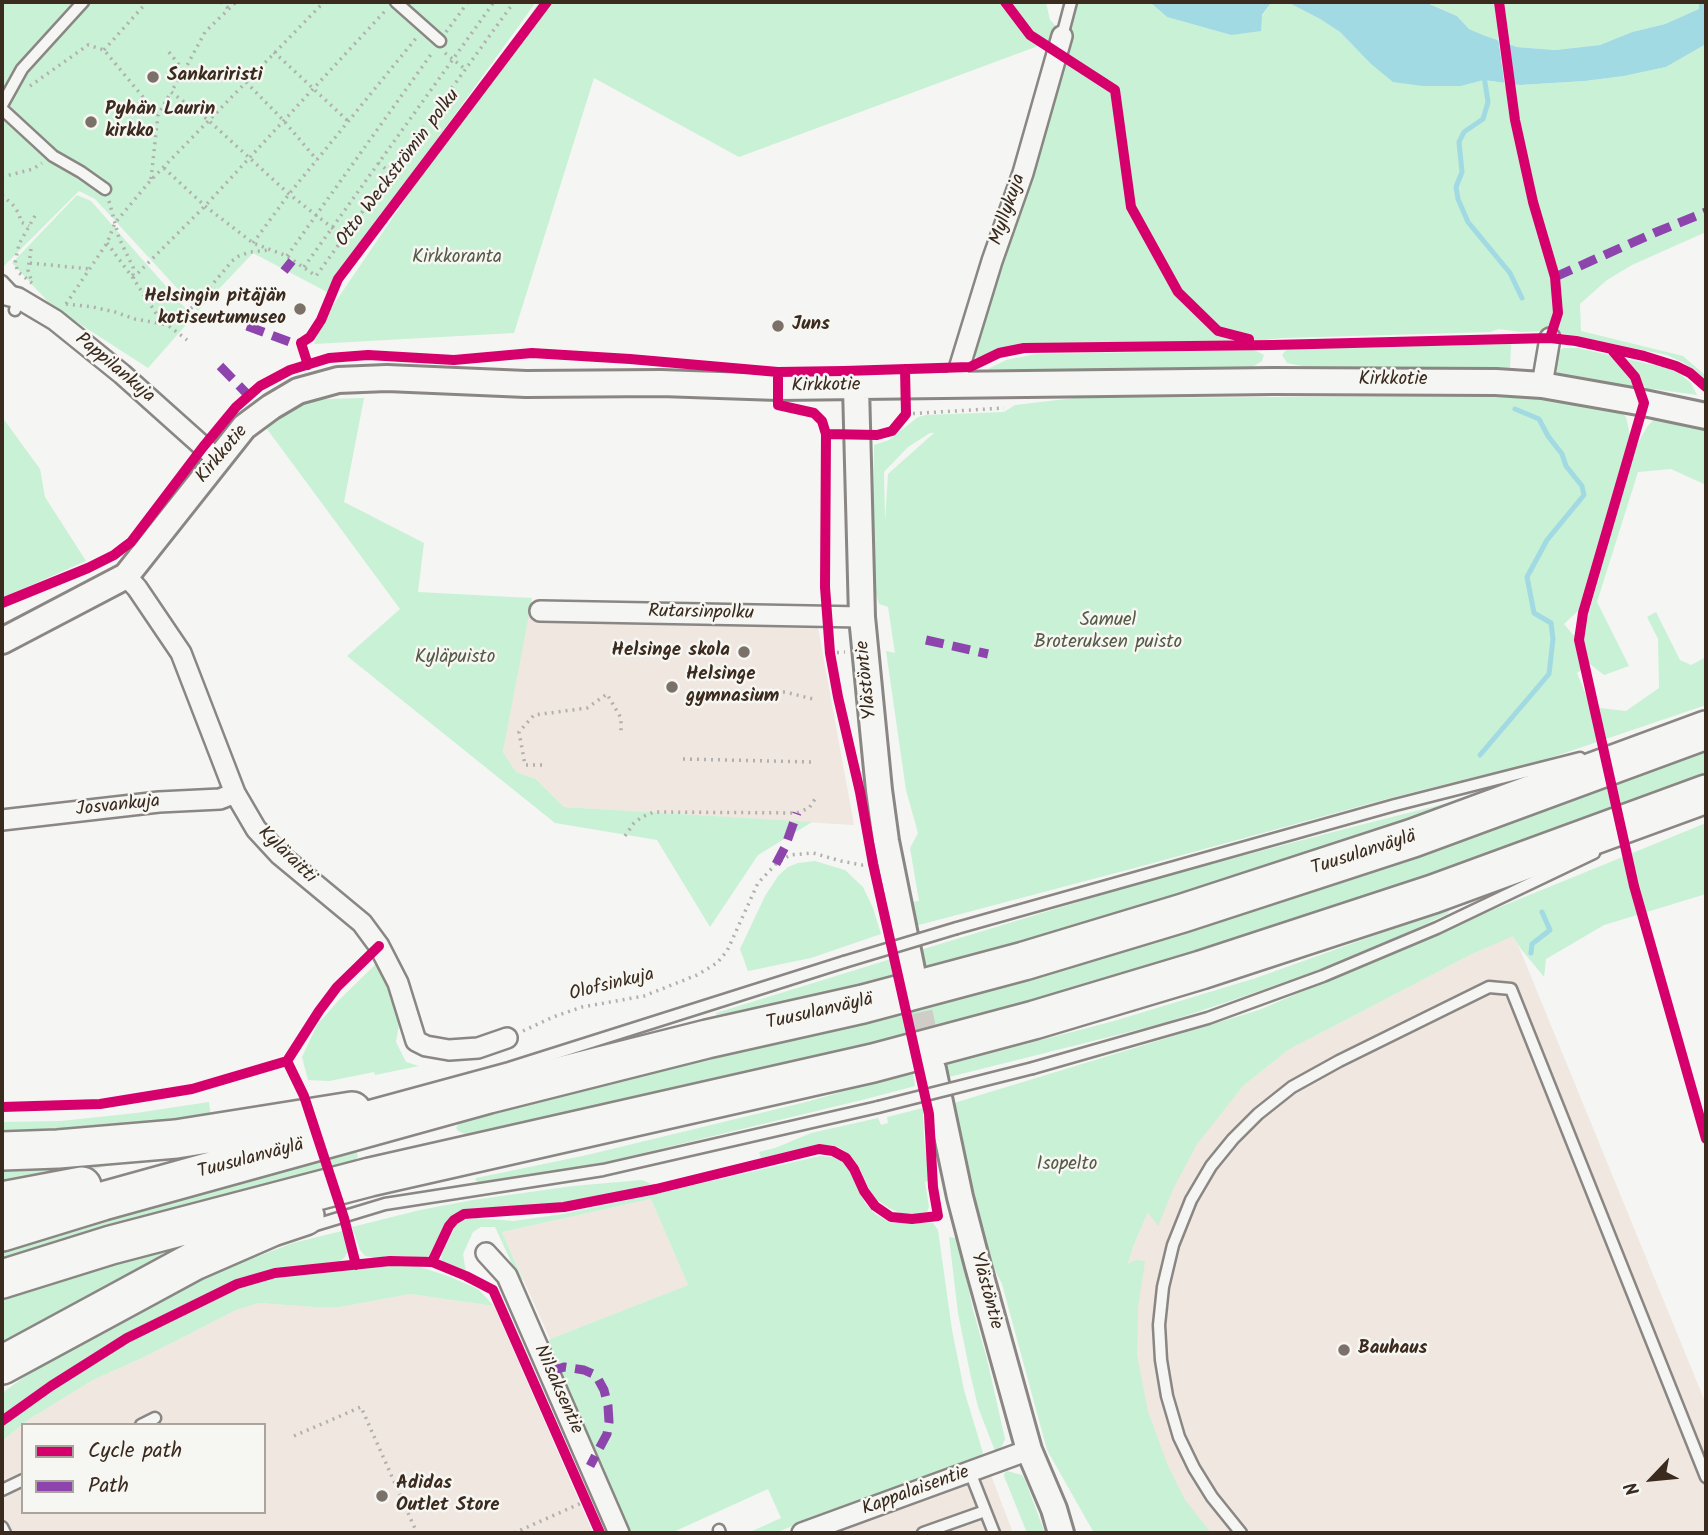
<!DOCTYPE html>
<html>
<head>
<meta charset="utf-8">
<style>
  body { margin:0 }
  #map { position:relative; width:1708px; height:1535px; overflow:hidden; background:#f5f5f3; font-family:Kalam,sans-serif }
  canvas { display:block }
  .frame { position:absolute; inset:0; border:4px solid #3b2a1e; pointer-events:none }
  .legend { position:absolute; left:21px; top:1423px; width:245px; height:91px; box-sizing:border-box; background:#f6f6f2; border:2px solid #aba49d; margin:0; padding:9px 12px; list-style:none; font-size:21px; color:#3b2a1e }
  .legend li { display:flex; align-items:center; gap:14px; height:35px }
  .legend b { width:35px; border:2px solid #aba49d }
  .north { position:absolute; left:1617px; top:1444px; width:70px; height:70px; -webkit-text-stroke:5px #f6f6f2; paint-order:stroke; rotate:244deg; font-size:19px; font-weight:700; line-height:28px; text-align:center; color:#3b2a1e }
  .north::after { content:''; display:block; margin:auto; width:24px; height:32px; background:#3b2a1e; clip-path:polygon(50% 0,100% 100%,50% 72%,0 100%) }
</style>
</head>
<body>
<div id="map">
<canvas width="1708" height="1535"></canvas>
<div class="frame"></div>
<ul class="legend">
<li><b style="height:9px;background:#d6006c"></b>Cycle path</li>
<li><b style="height:9px;background:#8e44ad"></b>Path</li>
</ul>
<div class="north">N</div>
</div>
<script>
const g = document.querySelector('canvas').getContext('2d');
g.lineJoin = 'round';
function fill(path, color) {
  g.fillStyle = color;
  g.fill(path, 'evenodd');
}
function toPath(rows) {
  const path = new Path2D();
  for (const r of rows) {
    path.moveTo(r[0], r[1]);
    for (let i = 2; i < r.length; i += 2) path.lineTo(r[i], r[i + 1]);
  }
  return path;
}
function strokePath(path, color, width, dash) {
  g.strokeStyle = color;
  g.lineWidth = width;
  g.lineCap = dash ? 'butt' : 'round';
  g.setLineDash(dash || []);
  g.stroke(path);
}
function label(font, color, halo, rows, align = 'center') {
  g.font = font + ' Kalam,sans-serif';
  g.lineWidth = 5;
  g.setLineDash([]);
  g.textBaseline = 'middle';
  g.strokeStyle = halo;
  g.fillStyle = color;
  for (const [text, x, y, turn = 0] of rows) {
    g.save();
    g.translate(x, y);
    g.rotate((+turn || 0) * Math.PI / 180);
    g.textAlign = isNaN(turn) ? turn : align;
    if (halo) g.strokeText(text, 0, 0);
    g.fillText(text, 0, 0);
    g.restore();
  }
}
fill(toPath([
  [528,616,817,622,854,825,564,807,536,779,516,772,503,752],
  [1514,935,1706,1404,1706,1533,1175,1533,1117,1302,1133,1247,1161,1182,1243,1086,1288,1050,1472,954],
  [651,1199,688,1285,550,1339,502,1232],
  [410,1294,494,1306,593,1533,2,1533,2,1441,28,1420,93,1380,144,1357,236,1310,259,1303,314,1307,340,1307],
  [23,1425,264,1425,264,1512,23,1512],
  [991,1475,1013,1533,832,1533]
]), '#efe7e0');
fill(toPath([
  [2,2,536,2,327,292,253,253,198,311,95,199,79,191,2,268],
  [539,2,1046,2,1050,20,1065,35,1076,2,1152,2,1152,4,1167,17,1231,35,1262,16,1270,4,1287,2,1320,19,1340,32,1370,63,1461,86,1484,80,1520,85,1585,81,1624,76,1666,67,1706,44,1706,232,1632,265,1607,280,1580,304,1581,331,1683,356,1706,376,1706,381,1684,363,1667,355,1566,334,1546,331,1520,332,1499,329,1490,332,1282,338,1265,340,1025,345,1003,348,977,358,972,355,1065,36,739,157,594,78,514,333,314,344,322,323,332,307],
  [1426,2,1699,2,1700,9,1665,24,1632,32,1600,45,1555,50,1517,47,1483,35,1469,29,1457,16],
  [77,195,91,201,193,317,148,368,52,306,12,263],
  [1511,344,1510,369,1312,368,1287,363,1282,355,1287,349],
  [1564,348,1578,348,1667,368,1679,373,1691,383,1697,395,1560,376,1552,363,1555,353],
  [1254,350,1264,355,1262,361,1252,367,1196,370,988,369,1006,360,1036,354],
  [1492,396,1533,396,1618,409,1626,417,1630,435,1580,609,1564,624,1573,635,1584,631,1635,448,1647,427,1654,419,1665,418,1706,428,1706,485,1671,469,1638,472,1597,602,1629,666,1604,675,1590,664,1577,673,1591,707,1626,711,1659,688,1658,639,1647,617,1656,612,1680,660,1691,665,1706,657,1706,705,1541,761,1390,798,1146,865,915,926,911,902,919,901,910,848,918,833,906,790,886,651,895,653,888,607,879,604,874,587,872,559,874,445,889,440,918,417,926,415,1004,412,1015,405,1075,398],
  [930,433,934,433,888,474,885,522,884,472,908,447],
  [364,398,344,502,424,543,418,592,532,598,503,752,516,772,536,779,564,807,812,822,758,855,710,927,657,840,555,823,347,656,400,609,267,429,278,416,299,405,323,399],
  [2,417,40,469,45,497,86,561,2,598],
  [1706,746,1706,780,1556,837,1015,1014,596,1112,465,1134,458,1131,456,1128,459,1123,469,1119,1006,986,1117,952],
  [1457,802,1447,808,1089,926,920,971,917,951,1154,879,1356,826,1444,804],
  [1706,823,1706,894,1604,925,1546,959,1544,977,1521,949,1513,936,1472,954,1288,1050,1243,1086,1197,1144,1174,1187,1158,1226,1148,1212,1133,1247,1128,1264,1136,1260,1145,1261,1138,1307,1137,1355,1148,1412,1168,1466,1185,1500,1211,1533,1094,1533,1047,1450,1002,1284,983,1247,954,1103,1259,1010,1495,909],
  [815,861,845,870,863,887,873,908,881,934,811,958,748,971,740,949,765,896,778,876,788,867,798,863],
  [1451,908,1447,914,1391,940,1303,976,1236,999,1161,1024,945,1078,942,1066,1114,1021,1256,978],
  [891,959,894,978,851,989,717,1015,716,1013],
  [379,961,400,1018,396,1042,406,1062,419,1066,375,1075,374,1072,329,1081,308,1080,302,1057,317,1025,339,1000],
  [913,1072,915,1086,862,1100,598,1164,503,1180,479,1183,475,1180,476,1178,587,1155,806,1102],
  [209,1102,211,1118,179,1123,2,1135,2,1122,61,1121,136,1113],
  [923,1108,924,1140,930,1180,925,1182,929,1207,927,1212,914,1214,900,1213,889,1208,877,1200,869,1189,859,1167,851,1156,840,1148,832,1145,818,1145,761,1158,759,1152,775,1148,811,1133,878,1118,881,1125,888,1123,887,1117],
  [353,1149,356,1151,358,1156,354,1162,334,1167,289,1186,2,1262,2,1243],
  [820,1156,832,1157,842,1161,850,1172,865,1203,875,1214,891,1223,933,1223,938,1230,952,1330,964,1390,983,1453,977,1459,774,1533,748,1533,781,1518,768,1489,671,1533,631,1533,545,1345,550,1339,688,1285,651,1199,502,1232,523,1280,519,1279,495,1227,481,1227,473,1232,463,1254,466,1272,445,1265,441,1259,442,1254,456,1225,462,1220,476,1218,514,1221,563,1214,651,1195],
  [129,1160,26,1187,2,1192,2,1167],
  [642,1180,651,1184,603,1196,563,1203,465,1210,455,1214,445,1224,429,1256,425,1258,403,1256,377,1258,365,1256,360,1250,352,1227,420,1210,473,1200,573,1186],
  [342,1231,348,1250,345,1257,339,1262,282,1268,260,1273,241,1278,210,1292,127,1334,92,1354,2,1415,2,1393,58,1353,188,1283,293,1243],
  [949,1237,956,1238,961,1253,973,1310,987,1359,1005,1439,1002,1446,995,1451,978,1407,970,1373,958,1313],
  [194,1243,2,1351,2,1298,115,1263],
  [390,1265,417,1266,448,1276,478,1289,494,1306,410,1294,340,1307,314,1307,259,1303,236,1310,144,1357,93,1380,28,1420,2,1441,2,1426,83,1370,124,1344,235,1289,267,1278],
  [1007,1471,1022,1475,1025,1480,1045,1533,1027,1533,1004,1476,1004,1474]
]), '#c8f1d5');
fill(toPath([
  [1152,2,1281,2,1270,4,1262,15,1261,31,1231,35,1167,17,1152,4],
  [1287,2,1425,2,1457,16,1469,29,1483,35,1517,47,1555,50,1600,45,1632,32,1665,24,1699,9,1699,2,1706,2,1706,44,1666,67,1624,76,1585,81,1520,85,1484,80,1461,86,1423,86,1393,82,1370,63,1340,32,1320,19]
]), '#a2dae3');
fill(toPath([
  [1498,37,1508,40,1514,88,1505,87]
]), '#f5f5f3');
strokePath(toPath([
  [1484,76,1488,102,1483,119,1464,132,1459,142,1462,172,1456,187,1458,199,1468,222,1510,273,1522,298],
  [1480,755,1549,674,1553,639,1551,623,1534,613,1527,577,1547,540,1584,495,1582,486,1566,466,1562,454,1548,436,1539,419,1515,409],
  [1531,953,1532,944,1550,930,1542,912]
]), '#a2dae3', 5);
strokePath(toPath([
  [913,977,931,1061]
]), '#d0ccc8', 24, [24, 12]);
const service = toPath([
  [396,2,440,41],
  [1062,36,1071,2],
  [2,105,22,69,83,2],
  [2,109,53,156,81,172,105,189],
  [2,281,18,298,15,310],
  [957,928,1395,805,1580,758],
  [1033,1068,1208,1018,1323,976,1437,928,1594,853],
  [358,1109,509,1068,844,962],
  [309,1227,385,1204,603,1170,878,1107],
  [141,1425,155,1418],
  [970,1472,994,1533],
  [2,1490,23,1480],
  [2,1527,5,1533],
  [719,1530,720,1533],
  [923,1533,985,1511],
  [1241,1533,1212,1497,1194,1468,1179,1437,1167,1396,1161,1360,1159,1325,1163,1287,1173,1245,1191,1200,1211,1166,1233,1139,1258,1114,1292,1087,1339,1061,1489,987,1511,989,1706,1477]
]);
const minor = toPath([
  [2,294,18,298,55,320,122,374,217,459],
  [954,385,992,261,1023,173,1062,36],
  [1542,385,1550,338],
  [126,576,137,588,181,653,235,793,256,829,280,855,362,923,379,946,398,983,416,1041,426,1046,449,1050,478,1048,507,1038],
  [540,611,862,617],
  [2,820,159,802,220,799,235,793],
  [486,1253,507,1276,619,1533],
  [802,1533,1029,1450]
]);
const tertiary = toPath([
  [856,387,862,617,879,790,886,841,912,970],
  [2,641,126,576,244,427,271,407,298,391,338,380,387,378,526,384,661,383,778,387,1273,381,1496,382,1542,385,1644,403,1706,416],
  [933,1069,960,1197,978,1266,1029,1450,1054,1509,1061,1533]
]);
const motorway = toPath([
  [2,1151,58,1149,176,1139,352,1111],
  [2,1201,82,1186],
  [2,1232,103,1201,489,1094,707,1039,863,1004,1024,961,1183,913,1413,838,1706,730],
  [2,1279,111,1245,370,1177,873,1063,1034,1020,1201,970,1433,894,1706,794],
  [2,1365,194,1261,272,1227,305,1216]
]);
strokePath(service, '#8a8683', 15);
strokePath(minor, '#8a8683', 24);
strokePath(tertiary, '#8a8683', 30);
strokePath(motorway, '#8a8683', 42);
strokePath(toPath([
  [221,2,229,9],
  [446,32,468,2],
  [104,50,147,2],
  [169,52,184,71,171,92],
  [274,52,348,121],
  [445,53,465,69],
  [184,71,205,32,236,2],
  [246,82,284,121,317,160],
  [30,86,88,45,104,50,158,115],
  [378,163,391,173],
  [164,168,205,206,253,243,287,256,316,276,514,2],
  [2,177,33,169,42,163],
  [151,179,158,115,171,92,208,120,289,194,344,237],
  [2,195,14,206,19,214,21,222,29,226],
  [109,201,119,238,133,267,133,276],
  [107,243,133,278,163,324,169,326,187,340],
  [253,243,289,194,417,37],
  [31,249,28,270,32,282],
  [287,256,432,53],
  [30,263,90,269],
  [304,267,494,2],
  [133,278,205,206,385,11],
  [32,283,18,272,15,263,19,244,36,214],
  [66,304,107,243,115,223,150,181,324,2],
  [66,304,93,307,115,312,135,319,163,324],
  [169,326,195,305,232,261,239,256,250,252,270,250],
  [906,414,1004,408],
  [830,653,845,652],
  [713,693,785,692,817,700],
  [683,759,813,762],
  [542,765,525,765,519,732,534,715,587,708,607,694,621,718,621,735],
  [625,836,634,823,642,817,654,812,797,813,809,808,817,796],
  [523,1031,553,1017,582,1007,644,996,697,975,717,963,727,951,758,883,776,864,790,855,813,853,841,861,862,865,871,864],
  [294,1436,361,1407,417,1533],
  [514,1533,586,1501]
]), '#b2b0ae', 3.5, [2, 5]);
strokePath(service, '#f5f5f3', 10);
strokePath(minor, '#f5f5f3', 19);
strokePath(tertiary, '#f5f5f3', 24);
strokePath(motorway, '#f5f5f3', 37);
const serviceBridge = toPath([
  [844,962,957,928],
  [878,1107,1033,1068]
]);
strokePath(serviceBridge, '#8a8683', 15, []);
strokePath(serviceBridge, '#f5f5f3', 10);
strokePath(toPath([
  [284,271,292,261],
  [1555,277,1654,233,1706,212],
  [247,326,295,344,301,343],
  [220,366,249,396],
  [926,640,988,654],
  [776,864,785,847,797,813],
  [549,1372,564,1367,584,1370,593,1374,598,1379,604,1390,608,1406,609,1422,607,1434,590,1466]
]), '#8e44ad', 9, [18, 9]);
strokePath(toPath([
  [1005,2,1030,35,1115,90,1131,207,1178,292,1218,331,1249,339],
  [1499,2,1515,120,1533,202,1555,277,1558,313,1550,338],
  [1611,349,1635,377,1644,403,1583,613,1579,640,1634,886,1706,1139],
  [308,365,301,343,310,337,321,320,338,279,547,2],
  [778,372,778,405,814,413,822,421,826,434,877,435,892,431,906,414,905,369],
  [2,603,88,568,114,555,123,548,131,542,203,447,236,407,260,386,290,370,329,358,368,355,454,360,532,353,630,359,778,372,844,371,970,367,999,353,1024,348,1273,345,1550,338,1576,341,1644,356,1676,366,1690,373,1706,387],
  [2,1107,100,1104,192,1089,287,1061],
  [432,1262,449,1226,454,1220,464,1214,564,1207,656,1189,819,1149,833,1151,846,1158,854,1169,864,1191,875,1206,891,1217,912,1219,938,1216,933,1187,929,1114,873,864,860,792,838,697,830,653,825,587,826,434],
  [356,1265,344,1218,304,1096,287,1061,319,1011,337,987,379,946],
  [2,1421,51,1386,127,1338,237,1284,275,1273,390,1261,432,1262,466,1276,493,1290,600,1533]
]), '#d6006c', 10);
for (const [x, y, r, color] of [
  [153,77,7,"#7c7169"],
  [91,122,7,"#7c7169"],
  [300,309,7,"#7c7169"],
  [778,326,7,"#7c7169"],
  [744,652,7,"#7c7169"],
  [672,687,7,"#7c7169"],
  [1344,1350,7,"#7c7169"],
  [382,1496,7,"#7c7169"]
]) {
  const dot = new Path2D();
  dot.arc(x, y, r, 0, 2 * Math.PI);
  g.fillStyle = color;
  g.fill(dot);
  strokePath(dot, '#f6f6f2', 2.5);
}
label('bold 19px', '#3b2a1e', '#f6f6f2', [
  ["Sankariristi",167,77],
  ["Pyhän Laurin",105,111],
  ["kirkko",105,133],
  ["Helsingin pitäjän",286,298,"right"],
  ["kotiseutumuseo",286,320,"right"],
  ["Juns",792,326],
  ["Helsinge skola",730,652,"right"],
  ["Helsinge",686,676],
  ["gymnasium",686,698],
  ["Bauhaus",1358,1350],
  ["Adidas",396,1485],
  ["Outlet Store",396,1507]
], 'left');
label('19px', '#3b2a1e', '#f6f6f2', [
  ["Otto Weckströmin polku",399,169,-53],
  ["Myllykuja",1009,210,-71],
  ["Pappilankuja",114,369,40],
  ["Kirkkotie",1393,381],
  ["Kirkkotie",826,387,-1],
  ["Kirkkotie",223,455,-50],
  ["Rutarsinpolku",701,614,1],
  ["Ylästöntie",868,680,-96],
  ["Josvankuja",118,807,-6],
  ["Tuusulanväylä",1364,854,-18],
  ["Kyläraitti",286,856,44],
  ["Olofsinkuja",612,986,-14],
  ["Tuusulanväylä",820,1013,-13],
  ["Tuusulanväylä",251,1160,-15],
  ["Ylästöntie",985,1291,75],
  ["Nilsaksentie",557,1390,66],
  ["Kappalaisentie",916,1492,-20]
]);
label('19px', '#555b46', '#f6f6f2', [
  ["Kirkkoranta",457,259],
  ["Samuel",1108,622],
  ["Broteruksen puisto",1108,644],
  ["Kyläpuisto",455,659],
  ["Isopelto",1067,1166]
]);
</script>
</body>
</html>
